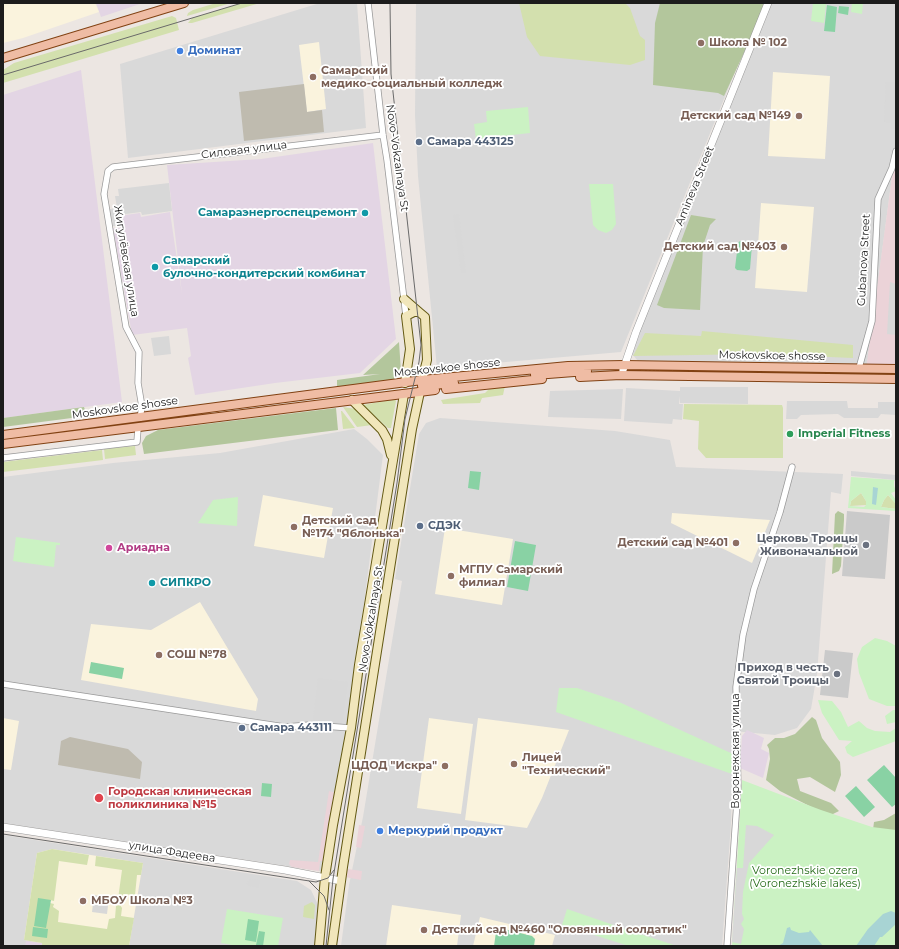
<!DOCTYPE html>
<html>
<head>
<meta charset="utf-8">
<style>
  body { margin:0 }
  #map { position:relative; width:899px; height:949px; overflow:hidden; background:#ece6e2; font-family:Montserrat,sans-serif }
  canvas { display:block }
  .frame { position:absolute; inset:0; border:4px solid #1c1c1c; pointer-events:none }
</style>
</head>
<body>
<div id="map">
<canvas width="899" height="949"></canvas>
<div class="frame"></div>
</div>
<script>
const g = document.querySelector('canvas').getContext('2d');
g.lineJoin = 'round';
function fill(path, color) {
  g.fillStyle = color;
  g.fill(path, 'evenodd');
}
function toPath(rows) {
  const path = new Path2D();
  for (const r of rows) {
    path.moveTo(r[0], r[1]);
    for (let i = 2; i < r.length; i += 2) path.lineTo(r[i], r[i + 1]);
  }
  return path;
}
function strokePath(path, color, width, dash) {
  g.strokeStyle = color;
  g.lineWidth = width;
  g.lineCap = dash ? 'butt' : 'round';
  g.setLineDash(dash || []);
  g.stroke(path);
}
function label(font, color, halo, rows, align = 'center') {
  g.font = font + ' Montserrat,sans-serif';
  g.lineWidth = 3.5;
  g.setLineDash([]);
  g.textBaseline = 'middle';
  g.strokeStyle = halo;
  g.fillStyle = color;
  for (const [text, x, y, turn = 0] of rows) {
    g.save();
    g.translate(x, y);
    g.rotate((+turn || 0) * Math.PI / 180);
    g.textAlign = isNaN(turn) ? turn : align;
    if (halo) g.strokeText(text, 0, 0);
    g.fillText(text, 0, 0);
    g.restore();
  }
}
fill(toPath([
  [320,3,357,3,366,128,128,158,120,64],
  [416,3,763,3,621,352,437,368,418,176,415,115],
  [772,3,896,3,896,147,867,365,638,361,632,354,641,329],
  [440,418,615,431,670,440,676,467,843,474,841,494,831,492,817,674,811,709,797,728,775,735,733,731,731,824,722,946,341,946,349,885,363,817,402,581,395,579,419,434,426,423],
  [354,429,367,439,383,455,354,682,326,872,3,823,3,477,113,463,220,453],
  [3,835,297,881,311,890,319,907,314,946,3,946]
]), '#d9d9d9');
fill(toPath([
  [896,147,896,365,867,365,867,362],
  [329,791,337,793,325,862,320,861,319,871,292,867,289,864,290,860,318,862],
  [359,825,365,826,361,848,356,847],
  [347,869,362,871,361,880,345,877]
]), '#ebd3d8');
fill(toPath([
  [96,3,143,3,101,17],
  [81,70,122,402,3,418,3,95],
  [373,143,396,339,360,373,275,383,195,395,188,358,191,356,187,328,132,335,113,228,121,228,118,216,140,213,141,217,170,212,182,294,167,165,261,159],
  [747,730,764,738,761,749,769,753,763,778,740,768,742,736],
  [26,941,43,943,42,946,25,946]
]), '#e3d5e4');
fill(toPath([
  [3,3,95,3,99,12,23,38,3,43],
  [319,42,326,109,307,112,299,45],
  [773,72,830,76,825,159,768,156],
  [761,203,814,207,807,292,755,288],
  [263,495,333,508,324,558,254,546],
  [672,513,770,520,752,563,671,523],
  [445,528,513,539,502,605,435,594],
  [200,602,258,699,256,711,81,680,91,624,151,630],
  [3,718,19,721,11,770,3,769],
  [429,718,473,724,461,814,417,808],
  [478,718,569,730,542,798,527,828,465,820],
  [52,849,143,863,129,946,42,946,42,943,24,940,37,853],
  [392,905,461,915,457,946,386,946],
  [480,917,555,935,552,946,473,946]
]), '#faf3dd');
fill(toPath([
  [847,511,890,515,885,579,842,576],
  [825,650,853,653,848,698,820,695]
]), '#cacaca');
fill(toPath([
  [304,84,307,112,322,110,324,132,244,141,239,92],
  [70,737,128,749,142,762,140,779,58,765,61,741]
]), '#bfbbaf');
fill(toPath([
  [216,3,231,3,187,16,188,13,193,10],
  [242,3,260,3,192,23,188,23,192,18],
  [519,3,625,3,630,8,640,36,645,40,645,60,630,65,540,56,527,37],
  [172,16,176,18,179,30,3,83,3,70,14,63],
  [702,331,853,345,853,358,759,354,633,356,645,333,701,336],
  [505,386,503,395,482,398,480,403,443,404,441,400,485,393,491,387],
  [395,399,396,401,391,428,388,428,363,405],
  [684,404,782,405,783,408,783,458,706,458,698,449,699,421,683,419],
  [343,407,356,409,372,425,357,427],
  [341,411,342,411,355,428,343,429],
  [135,446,136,455,105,459,104,449],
  [102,450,103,460,3,472,3,462],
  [861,493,866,501,866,505,850,506,851,501],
  [888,495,896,504,896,509,881,507,884,500],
  [52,849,89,855,87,865,59,861,54,901,50,900,50,903,54,904,53,907,59,911,58,922,107,929,109,919,115,918,116,906,120,905,122,908,121,916,134,918,129,946,42,946,42,943,24,940,37,853],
  [96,856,143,863,141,875,137,875,135,895,123,894,121,900,118,899,122,870,95,866],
  [312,902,315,905,314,919,303,917,304,906]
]), '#d3e0ae');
fill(toPath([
  [660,3,767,3,724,96,718,93,653,85,655,23],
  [691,215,716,219,710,225,703,246,700,310,664,308,657,305],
  [399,342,401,372,394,373,394,381,337,387,337,380,380,374,363,375],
  [84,407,87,416,3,427,3,418],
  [336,408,338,430,144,454,142,443,146,436,158,430],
  [838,511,844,514,844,520,841,566,839,571,832,574,835,514],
  [812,717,816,720,822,738,840,762,841,775,835,792,810,777,797,779,800,791,831,803,839,811,829,816,780,791,766,780,770,759,769,749,767,745,775,738,784,738,795,734],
  [896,813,896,867,871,845,874,822,884,820]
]), '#b3c69c');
fill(toPath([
  [813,3,826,4,824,23,811,21],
  [852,3,863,3,862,14,851,12],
  [528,107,530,133,476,139,474,124,487,122,486,111],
  [589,184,613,184,616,224,612,230,606,233,598,230,593,225],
  [851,477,896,480,894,481,894,486,896,491,891,493,896,500,896,504,888,495,884,500,881,507,896,509,896,511,848,508],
  [861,493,866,501,866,505,864,507,850,506,851,501],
  [238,497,237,526,198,523,213,500],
  [16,537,60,543,60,545,56,545,54,567,13,561],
  [875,638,887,641,896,646,896,706,887,706,869,699,859,673,857,659,862,647],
  [559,688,577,688,619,702,733,754,732,774,556,712],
  [818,700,832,701,841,712,848,727,859,721,867,728,875,731,890,732,896,728,896,741,853,757,847,753,845,747,852,741,839,740,822,713],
  [893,710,896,710,896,722,887,724,885,716],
  [742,780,821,810,872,827,896,830,896,946,732,946],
  [227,909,283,918,278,946,238,946,221,943],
  [567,909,634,932,677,946,629,946,562,925]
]), '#cbf2c3');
fill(toPath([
  [827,5,837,7,835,32,824,31],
  [839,6,849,7,848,15,838,13],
  [740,241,750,242,752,245,750,269,747,271,737,270,735,268,738,243],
  [470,471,481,472,479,490,468,488],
  [515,541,536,545,528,591,507,587],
  [91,662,124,668,122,679,89,673],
  [884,765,896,778,896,804,892,807,867,780],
  [262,783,272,784,271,797,261,796],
  [856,786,875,807,864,817,845,796],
  [38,898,51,900,46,928,34,926],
  [248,919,259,921,256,942,245,940],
  [33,927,48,929,47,938,32,936],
  [500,928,532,936,535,939,534,946,494,946,496,932],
  [259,931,265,932,263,946,256,945]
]), '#89d2a4');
fill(toPath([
  [886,82,896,82,896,129,891,129,891,123,884,122],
  [169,183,172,211,142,215,141,212,118,215,119,226,113,226,110,209,117,208,115,196,119,196,118,189],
  [459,214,466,273,461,273,453,215],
  [890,282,896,284,896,335,887,334],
  [169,336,171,354,154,356,151,338],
  [680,387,748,387,748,404,680,403,680,396,679,404,683,404,682,420,673,419,672,424,624,421,626,388,680,391],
  [623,389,621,419,548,417,550,391],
  [787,401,847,401,848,408,878,408,878,402,896,402,896,415,881,414,878,418,844,418,838,414,801,415,797,419,786,419],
  [851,471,896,475,896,480,851,476],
  [318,678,348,682,342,724,313,720],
  [746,825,757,826,774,835,749,863,743,892,742,914,744,919,741,924,744,929,741,944,732,942,737,868,743,868],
  [249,879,260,880,259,888,246,885],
  [94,895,109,897,107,914,92,912]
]), '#d8d8d8');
fill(toPath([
  [873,487,878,488,876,505,872,504],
  [891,911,896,913,896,924,882,937,880,937,874,946,856,946,868,929,883,914],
  [790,927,791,930,799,933,809,932,810,930,823,946,778,946,783,943,787,928]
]), '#a8d4d4');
const minor = toPath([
  [368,3,383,135,387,160,406,316],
  [859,368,872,321,878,199,892,168,896,151],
  [140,418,142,407,138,383,139,352,126,327,104,194,108,171,113,167,383,135],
  [3,458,137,442,138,428],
  [3,684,285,727,309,725,351,728],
  [727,946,738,787,736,687,743,635,754,589,780,512,792,467]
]);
const tertiary = toPath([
  [623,370,636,332,768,3],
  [3,827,285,870,341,881]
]);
const secondary = toPath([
  [404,299,419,312],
  [405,383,410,349,406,316,414,312,419,312,425,317,427,360,422,380],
  [352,400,382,430,387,439,391,455],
  [319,946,325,877,333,825,351,728,359,665,404,394],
  [332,946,343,867,412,429,420,392]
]);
const primary = toPath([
  [3,58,184,3],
  [535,375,587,371],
  [580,377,621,375,896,379],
  [422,386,454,383],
  [446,389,542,379],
  [3,435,422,380,568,366,624,365,896,369],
  [3,444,435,390]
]);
strokePath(minor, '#999', 7);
strokePath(tertiary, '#999', 8);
strokePath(secondary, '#635912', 10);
strokePath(primary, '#814112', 10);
strokePath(minor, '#fff', 5.5);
strokePath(tertiary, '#fff', 7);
strokePath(secondary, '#f1e6bb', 8);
strokePath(primary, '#efbca4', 8);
strokePath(toPath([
  [3,75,242,3],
  [3,834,316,882,328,878,334,870],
  [309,881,324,896,329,910],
  [326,946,333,879,397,483,405,419,419,362,421,345,391,74,390,3]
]), '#6a6a6a', 1);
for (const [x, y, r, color] of [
  [701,43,4,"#8d6e63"],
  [180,51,4,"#3f7fe0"],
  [313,77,4,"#8d6e63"],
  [799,116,4,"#8d6e63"],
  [419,142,4,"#5c6f8a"],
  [365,213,4,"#0f9aa8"],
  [784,247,4,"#8d6e63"],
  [155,267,4,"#0f9aa8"],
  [790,434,4,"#2e9e5b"],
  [420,526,4,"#5c6f8a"],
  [294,527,4,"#8d6e63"],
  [736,543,4,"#8d6e63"],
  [866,545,4,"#6b7280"],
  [109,548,4,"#d1479c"],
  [451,576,4,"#8d6e63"],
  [152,583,4,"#0f9aa8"],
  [159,655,4,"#8d6e63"],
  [837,674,4,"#6b7280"],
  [242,728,4,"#5c6f8a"],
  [514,764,4,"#8d6e63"],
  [445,766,4,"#8d6e63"],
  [99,798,5,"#e0444e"],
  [380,831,4,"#3f7fe0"],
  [83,901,4,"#8d6e63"],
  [424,930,4,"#8d6e63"]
]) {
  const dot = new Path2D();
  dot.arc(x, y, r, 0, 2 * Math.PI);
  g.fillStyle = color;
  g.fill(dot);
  strokePath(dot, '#fff', 1.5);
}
label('bold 11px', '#785e54', '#fff', [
  ["Школа № 102",709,43],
  ["Самарский",321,71],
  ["медико-социальный колледж",321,84],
  ["Детский сад №149",791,116,"right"],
  ["Детский сад №403",776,247,"right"],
  ["Детский сад",302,521],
  ["№174 \"Яблонька\"",302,534],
  ["Детский сад №401",728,543,"right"],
  ["МГПУ Самарский",459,570],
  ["филиал",459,583],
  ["СОШ №78",167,655],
  ["Лицей",522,758],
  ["\"Технический\"",522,771],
  ["ЦДОД \"Искра\"",437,766,"right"],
  ["МБОУ Школа №3",91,901],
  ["Детский сад №460 \"Оловянный солдатик\"",432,930]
], 'left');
label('bold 11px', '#366cbe', '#fff', [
  ["Доминат",188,51],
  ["Меркурий продукт",388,831]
], 'left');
label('bold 11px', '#4e5e75', '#fff', [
  ["Самара 443125",427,142],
  ["СДЭК",428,526],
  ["Самара 443111",250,728]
], 'left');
label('11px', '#1c1c1c', '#fff', [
  ["Силовая улица",244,150,-7],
  ["Novo-Vokzalnaya St",397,158,82],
  ["Amineva Street",695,186,-68],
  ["Gubanova Street",864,260,-87],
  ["Жигулёвская улица",126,261,81],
  ["Moskovskoe shosse",772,356,1],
  ["Moskovskoe shosse",447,368,-6],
  ["Moskovskoe shosse",125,408,-8],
  ["Novo-Vokzalnaya St",371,619,-81],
  ["Воронежская улица",736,751,-90],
  ["улица Фадеева",172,852,9]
]);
label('bold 11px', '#0d838f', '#fff', [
  ["Самараэнергоспецремонт",357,213,"right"],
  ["Самарский",163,261],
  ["булочно-кондитерский комбинат",163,274],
  ["СИПКРО",160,583]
], 'left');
label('bold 11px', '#27864d', '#fff', [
  ["Imperial Fitness",798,434]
], 'left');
label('bold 11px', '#5b616d', '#fff', [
  ["Церковь Троицы",858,539],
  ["Живоначальной",858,552],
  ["Приход в честь",829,668],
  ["Святой Троицы",829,681]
], 'right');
label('bold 11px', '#b23c85', '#fff', [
  ["Ариадна",117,548]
], 'left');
label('bold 11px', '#be3a42', '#fff', [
  ["Городская клиническая",108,792],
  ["поликлиника №15",108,805]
], 'left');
label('11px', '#256b18', '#fff', [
  ["Voronezhskie ozera",805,871],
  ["(Voronezhskie lakes)",805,884]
]);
</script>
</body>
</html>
